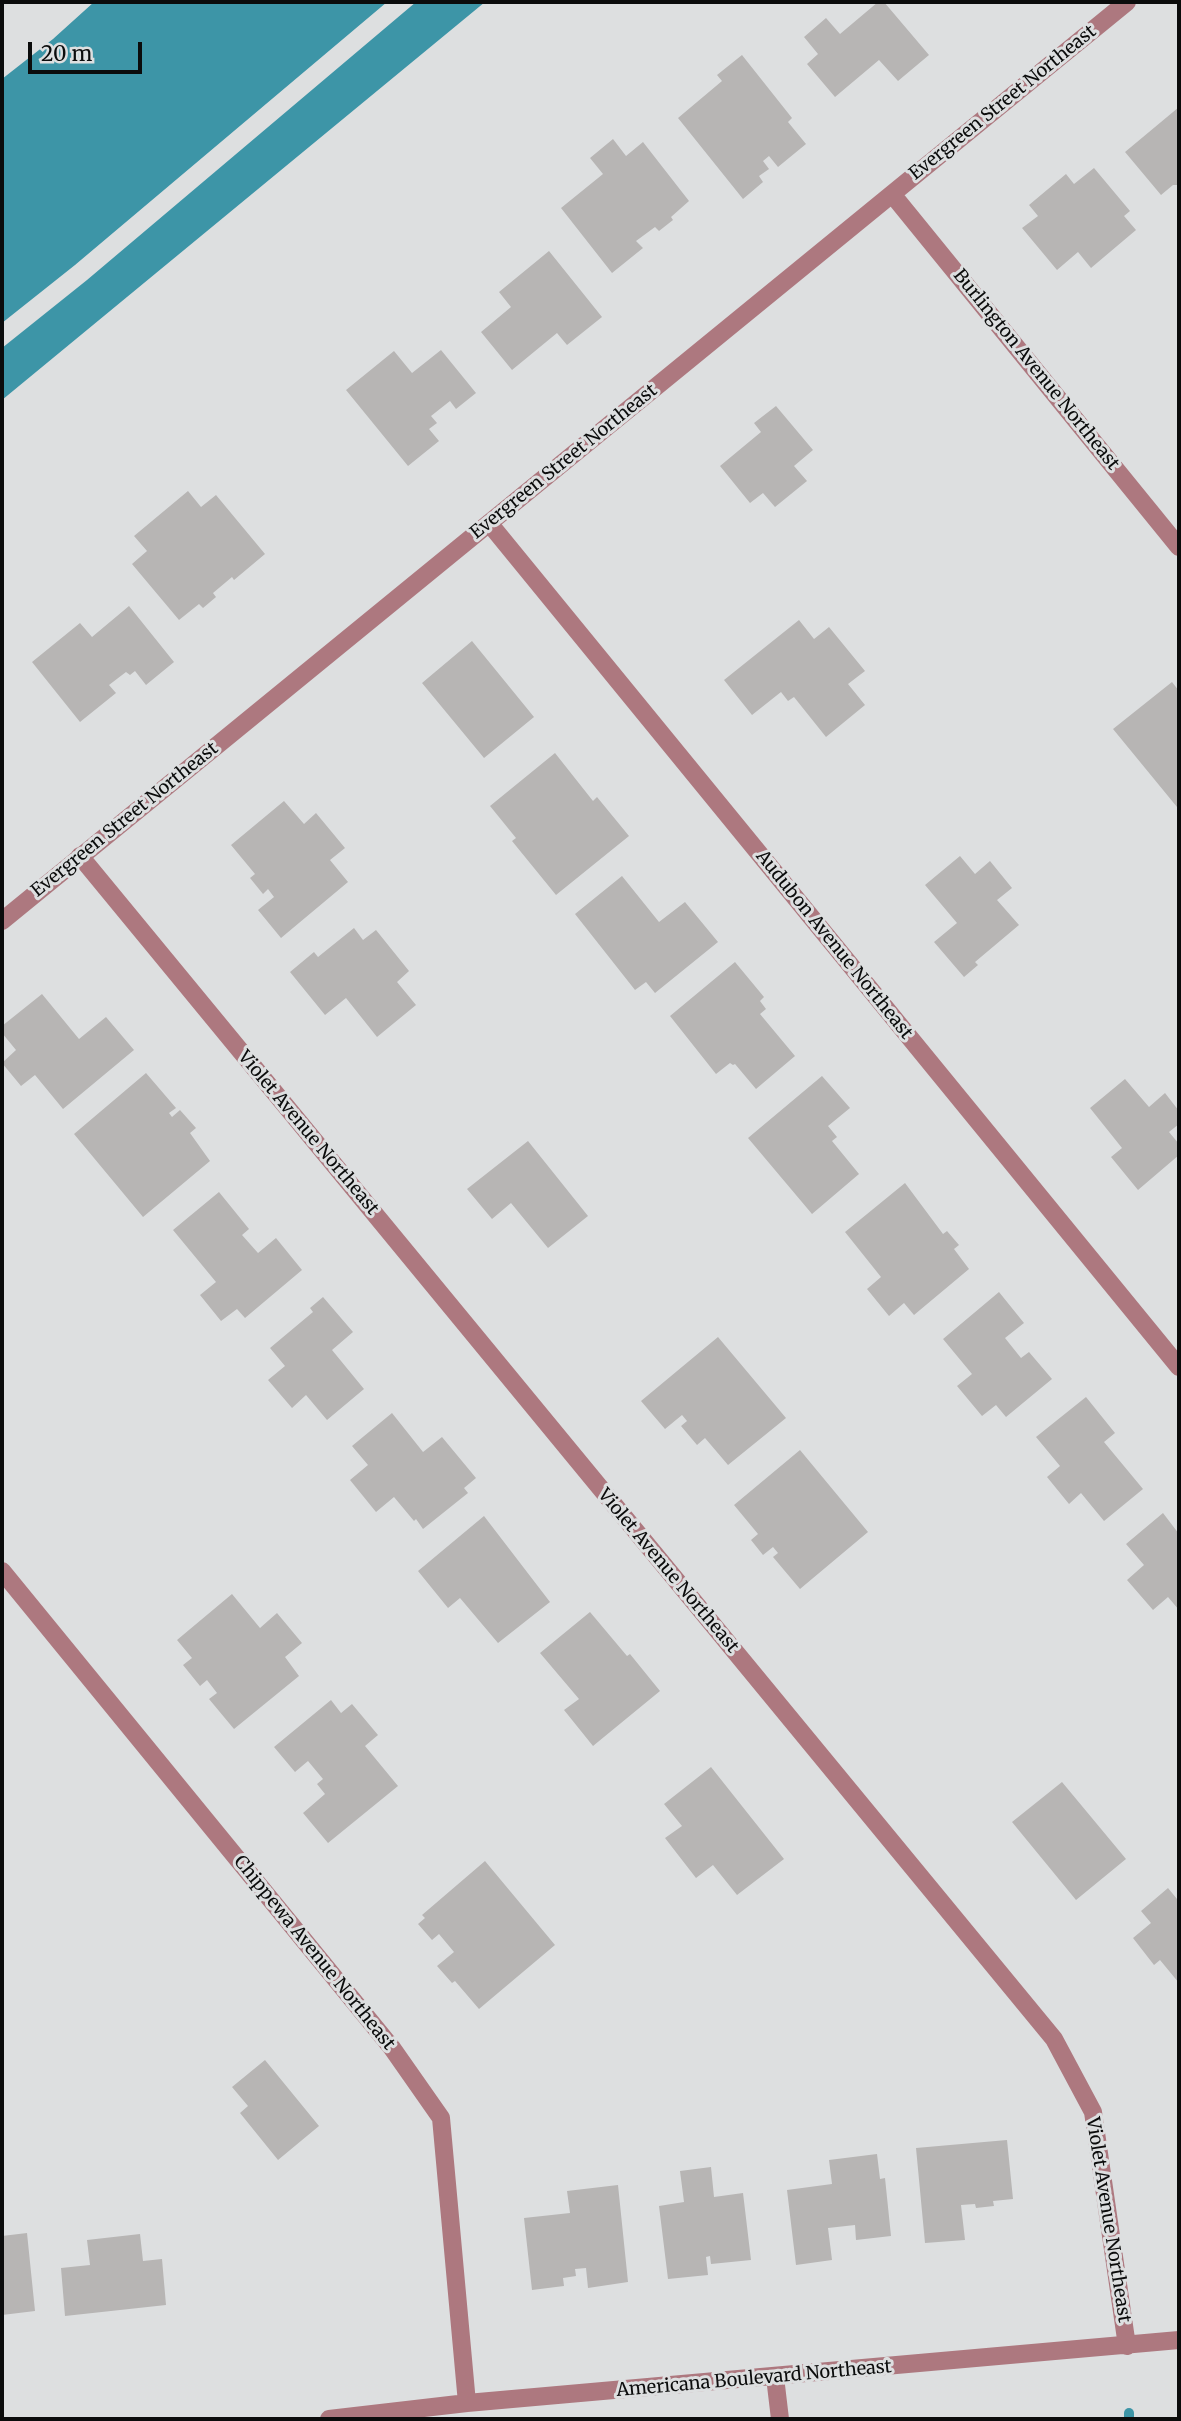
<!DOCTYPE html>
<html>
<head>
<meta charset="utf-8">
<style>
  body { margin:0 }
  #map { position:relative; width:1181px; height:2421px; overflow:hidden; background:#dddfe0; font-family:Merriweather,serif }
  canvas { display:block }
  .frame { position:absolute; inset:0; border:4px solid #0b0c0c; pointer-events:none }
  .scale { position:absolute; left:28px; top:42px; width:114px; height:32px; box-sizing:border-box; border:4px solid #0b0c0c; border-top:0; padding-left:9px; font-size:21px; line-height:24px; white-space:nowrap; color:#0b0c0c; -webkit-text-stroke:5px #dddfe0; paint-order:stroke }
</style>
</head>
<body>
<div id="map">
<canvas width="1181" height="2421"></canvas>
<div class="frame"></div>
<div class="scale">20 m</div>
</div>
<script>
const g = document.querySelector('canvas').getContext('2d');
g.lineJoin = 'round';
function fill(path, color) {
  g.fillStyle = color;
  g.fill(path, 'evenodd');
}
function toPath(rows) {
  const path = new Path2D();
  for (const r of rows) {
    path.moveTo(r[0], r[1]);
    for (let i = 2; i < r.length; i += 2) path.lineTo(r[i], r[i + 1]);
  }
  return path;
}
function strokePath(path, color, width, dash) {
  g.strokeStyle = color;
  g.lineWidth = width;
  g.lineCap = dash ? 'butt' : 'round';
  g.setLineDash(dash || []);
  g.stroke(path);
}
function label(font, color, halo, rows, align = 'center') {
  g.font = font + ' Merriweather,serif';
  g.lineWidth = 6;
  g.setLineDash([]);
  g.textBaseline = 'middle';
  g.strokeStyle = halo;
  g.fillStyle = color;
  for (const [text, x, y, turn = 0] of rows) {
    g.save();
    g.translate(x, y);
    g.rotate((+turn || 0) * Math.PI / 180);
    g.textAlign = isNaN(turn) ? turn : align;
    if (halo) g.strokeText(text, 0, 0);
    g.fillText(text, 0, 0);
    g.restore();
  }
}
fill(toPath([
  [94,2,387,2,75,265,2,323,2,79,53,39],
  [416,2,485,2,2,400,2,348,87,280]
]), '#3d95a7');
strokePath(toPath([
  [1129,2413,1129,2419]
]), '#3d95a7', 10);
fill(toPath([
  [878,2,884,2,929,55,898,81,879,60,835,97,807,64,818,54,804,37,826,18,840,34],
  [742,55,792,118,788,122,806,144,778,167,769,156,763,161,769,169,759,176,763,182,743,199,678,118,722,81,717,75],
  [1179,107,1179,185,1173,185,1161,195,1125,152],
  [613,139,626,156,643,142,689,201,671,217,673,220,659,231,655,227,636,241,643,248,612,273,561,208,603,174,590,158],
  [1094,168,1130,211,1124,216,1136,230,1091,268,1078,252,1057,270,1022,228,1038,216,1029,205,1066,174,1074,184],
  [549,251,602,317,567,345,557,333,512,370,481,332,511,307,499,292],
  [441,350,476,393,456,409,450,401,431,416,437,423,429,429,439,441,408,466,346,390,394,351,412,373],
  [776,406,813,450,794,466,807,481,775,507,763,493,750,503,720,466,761,432,754,423],
  [188,491,201,507,216,495,265,554,234,580,232,577,213,593,216,597,203,608,199,604,179,620,132,564,147,551,134,536],
  [129,606,174,662,146,685,135,671,130,675,126,672,109,685,116,693,80,722,32,662,80,623,92,637],
  [799,620,814,639,829,627,865,671,848,684,865,705,826,737,794,697,788,701,781,692,752,715,724,680],
  [472,641,534,717,484,758,422,683],
  [1172,682,1179,691,1179,805,1177,807,1113,729],
  [555,753,593,801,597,797,629,836,556,895,512,841,516,838,490,806],
  [284,801,304,824,316,813,345,848,330,860,348,882,281,938,258,910,274,897,268,889,263,894,250,878,255,874,231,845],
  [960,856,975,874,990,861,1012,888,997,900,1019,925,975,962,978,965,964,977,934,942,957,923,925,885],
  [622,876,659,922,685,902,718,942,655,993,646,982,635,990,575,914],
  [354,928,363,940,376,930,409,971,397,982,416,1005,377,1037,346,998,325,1015,290,972,314,952,318,957],
  [735,962,764,997,760,1001,766,1009,760,1014,795,1056,756,1089,735,1064,733,1065,730,1063,716,1074,670,1016],
  [42,994,79,1039,106,1017,134,1050,63,1109,35,1075,21,1086,2,1063,16,1050,2,1033,2,1026],
  [146,1073,176,1108,169,1113,172,1117,180,1110,196,1128,190,1133,210,1161,143,1217,74,1134],
  [822,1076,850,1108,828,1126,837,1137,832,1141,859,1174,812,1214,748,1138],
  [1125,1079,1149,1107,1165,1093,1179,1111,1179,1124,1169,1132,1179,1144,1179,1155,1138,1190,1111,1157,1122,1148,1090,1108],
  [528,1141,588,1216,548,1248,511,1203,492,1219,467,1189],
  [905,1183,943,1234,947,1231,959,1245,954,1249,969,1269,914,1315,904,1303,889,1316,867,1289,881,1277,845,1232],
  [219,1192,249,1229,242,1235,258,1253,276,1238,302,1270,245,1318,237,1309,221,1321,200,1295,216,1282,173,1230],
  [999,1292,1024,1323,1005,1338,1021,1358,1029,1352,1052,1379,1006,1417,996,1405,982,1416,957,1386,972,1374,943,1339],
  [323,1297,353,1332,332,1350,364,1389,327,1420,306,1395,292,1408,268,1380,285,1366,270,1348,313,1312,310,1308],
  [718,1337,786,1418,728,1465,705,1438,697,1445,681,1426,687,1421,682,1415,665,1429,641,1401],
  [1086,1397,1115,1433,1104,1442,1143,1489,1104,1521,1081,1493,1069,1504,1047,1477,1060,1466,1036,1437],
  [392,1413,423,1452,442,1437,476,1478,464,1488,468,1493,423,1529,416,1519,414,1521,394,1497,376,1512,350,1480,368,1465,352,1446],
  [800,1450,868,1532,800,1589,773,1557,778,1553,773,1547,763,1555,751,1540,758,1534,734,1505],
  [1163,1513,1179,1534,1179,1610,1168,1597,1153,1610,1127,1580,1144,1565,1126,1544],
  [484,1516,550,1602,498,1643,460,1598,448,1608,418,1571],
  [232,1594,260,1628,277,1613,302,1643,285,1657,299,1676,234,1729,209,1699,217,1693,207,1680,200,1686,183,1665,192,1658,177,1640],
  [590,1612,627,1656,630,1654,660,1691,593,1746,564,1710,579,1699,540,1653],
  [331,1700,341,1713,352,1704,378,1735,365,1746,398,1786,328,1843,303,1813,325,1794,317,1784,323,1779,308,1761,295,1772,274,1747],
  [711,1767,784,1859,737,1895,713,1865,696,1878,665,1838,682,1826,664,1804],
  [1062,1782,1126,1859,1076,1900,1012,1822],
  [485,1861,555,1945,479,2009,455,1981,452,1983,437,1966,454,1952,439,1934,432,1940,418,1924,425,1918,422,1915],
  [1168,1888,1177,1899,1179,1897,1179,1983,1160,1960,1154,1965,1133,1938,1151,1923,1141,1911],
  [265,2060,319,2126,278,2160,240,2113,248,2106,232,2087],
  [1007,2140,1013,2199,993,2201,994,2206,976,2208,975,2204,961,2205,965,2240,925,2243,916,2148],
  [877,2154,880,2179,885,2178,891,2236,856,2240,855,2225,828,2228,832,2260,796,2265,787,2190,832,2184,829,2160],
  [711,2167,714,2197,743,2193,751,2260,711,2264,710,2256,706,2257,708,2275,668,2279,659,2206,684,2202,680,2171],
  [618,2185,628,2282,588,2288,586,2268,575,2269,576,2276,563,2278,564,2286,532,2290,524,2218,570,2213,567,2191],
  [27,2233,35,2311,2,2315,2,2236],
  [140,2234,143,2261,162,2259,166,2305,65,2316,61,2268,90,2265,87,2240]
]), '#b7b5b4');
strokePath(toPath([
  [892,194,1179,547],
  [489,523,1179,1367],
  [80,856,1054,2039,1093,2112,1127,2346],
  [2,921,1127,2],
  [2,1571,392,2048,441,2118,467,2403],
  [775,2377,780,2419],
  [329,2419,467,2403,1179,2340]
]), '#ad787f', 18);
label('18px', '#0b0c0c', '#dddfe0', [
  ["Evergreen Street Northeast",1003,103,-39],
  ["Burlington Avenue Northeast",1036,370,51],
  ["Evergreen Street Northeast",564,462,-39],
  ["Evergreen Street Northeast",125,820,-39],
  ["Audubon Avenue Northeast",834,945,51],
  ["Violet Avenue Northeast",308,1133,50],
  ["Violet Avenue Northeast",668,1571,50],
  ["Chippewa Avenue Northeast",314,1953,51],
  ["Violet Avenue Northeast",1108,2220,81],
  ["Americana Boulevard Northeast",754,2379,-5]
]);
</script>
</body>
</html>
